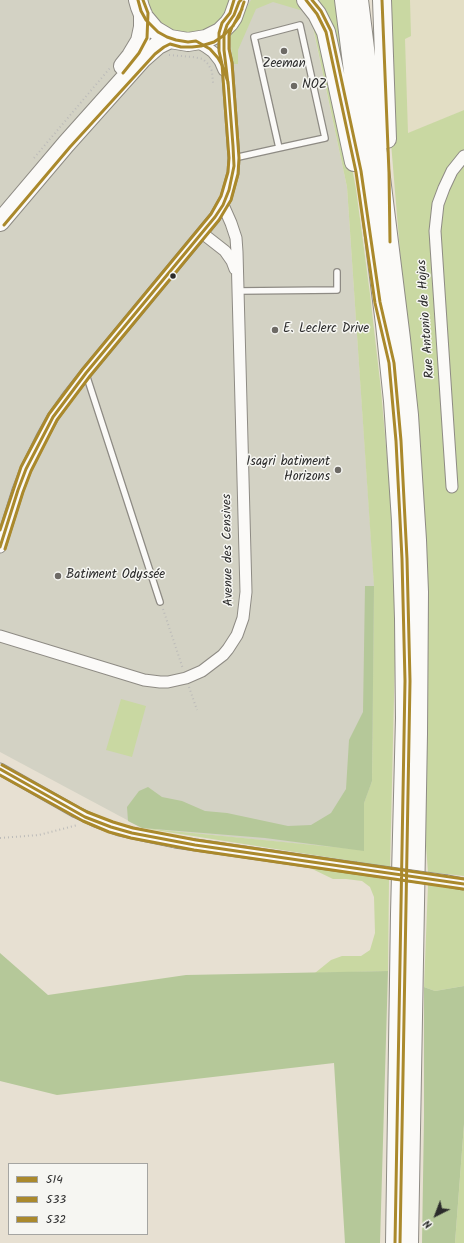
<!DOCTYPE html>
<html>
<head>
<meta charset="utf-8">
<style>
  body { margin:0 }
  #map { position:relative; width:464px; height:1243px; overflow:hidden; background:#e7e0d2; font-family:Kalam,sans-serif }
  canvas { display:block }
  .legend { position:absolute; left:8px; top:1163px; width:140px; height:72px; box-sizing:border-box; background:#f6f6f2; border:1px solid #a5a5a2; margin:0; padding:5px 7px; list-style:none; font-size:12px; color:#2b2b2b }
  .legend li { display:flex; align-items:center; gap:8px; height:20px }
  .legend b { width:20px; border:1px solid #a5a5a2 }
  .north { position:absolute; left:416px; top:1195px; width:40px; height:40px; -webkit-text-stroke:3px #f6f6f2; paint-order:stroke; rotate:222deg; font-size:11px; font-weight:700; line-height:16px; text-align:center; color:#2b2b2b }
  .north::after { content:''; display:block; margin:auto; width:14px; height:18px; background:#2b2b2b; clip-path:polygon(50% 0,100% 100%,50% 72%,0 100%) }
</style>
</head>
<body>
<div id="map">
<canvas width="464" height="1243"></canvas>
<ul class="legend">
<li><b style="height:5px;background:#aa892c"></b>514</li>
<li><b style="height:5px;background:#aa892c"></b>533</li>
<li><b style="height:5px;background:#aa892c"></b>532</li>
</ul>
<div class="north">N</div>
</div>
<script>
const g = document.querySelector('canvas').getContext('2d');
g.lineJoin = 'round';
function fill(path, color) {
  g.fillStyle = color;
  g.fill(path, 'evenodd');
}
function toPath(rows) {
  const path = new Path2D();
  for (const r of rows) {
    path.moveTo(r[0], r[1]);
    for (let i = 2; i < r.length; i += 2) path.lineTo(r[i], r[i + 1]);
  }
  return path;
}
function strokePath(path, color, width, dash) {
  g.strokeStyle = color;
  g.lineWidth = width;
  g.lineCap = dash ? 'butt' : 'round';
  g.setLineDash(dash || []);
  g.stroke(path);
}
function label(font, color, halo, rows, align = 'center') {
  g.font = font + ' Kalam,sans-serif';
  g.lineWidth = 3;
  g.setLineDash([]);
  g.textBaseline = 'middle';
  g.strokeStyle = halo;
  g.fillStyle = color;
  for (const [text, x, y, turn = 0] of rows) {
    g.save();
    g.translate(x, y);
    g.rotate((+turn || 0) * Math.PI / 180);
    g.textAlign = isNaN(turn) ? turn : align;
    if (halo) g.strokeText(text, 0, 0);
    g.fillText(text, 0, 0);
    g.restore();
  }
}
fill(toPath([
  [395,0,464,0,464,110,400,137]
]), '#e3dec5');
fill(toPath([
  [0,0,307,0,347,187,376,611,370,851,142,828,0,752]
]), '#d3d2c4');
fill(toPath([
  [147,0,231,0,224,15,214,25,206,30,191,33,177,32,164,25,153,15],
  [251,0,304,0,313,9,349,151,356,189,370,294,381,390,397,570,390,867,142,828,364,850,364,803,372,781,374,586,347,187,310,13,273,2,256,9,238,50,238,64,233,64,230,37],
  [312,0,339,0,354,129],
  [386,0,410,0,411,36,405,39,408,133,464,110,464,876,428,872,424,820,425,554,391,143],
  [121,699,146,706,132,757,106,750],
  [306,866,389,880,388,971,315,973,331,960,342,956,361,956,370,950,375,933,374,897,370,887,362,881,346,879,333,879],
  [428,885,464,890,464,986,435,991,424,987],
  [464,1124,464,1243,455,1243]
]), '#c9d8a2');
fill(toPath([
  [365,586,374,586,372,781,364,803,364,851,265,838,142,828,128,821,127,807,139,791,148,787,162,797,182,801,205,811,227,813,288,826,311,825,331,813,346,789,349,740,363,712],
  [0,953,48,995,186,975,388,971,380,1243,345,1243,334,1063,57,1095,0,1081],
  [464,986,464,1124,455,1243,422,1243,424,1117,424,987,435,991]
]), '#b5c899');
const lane = toPath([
  [234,158,279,148,254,37,300,25,325,138,279,148],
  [238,291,337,290,337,272],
  [86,374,160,602]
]);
const street = toPath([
  [196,41,206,47,213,52,220,61,224,70],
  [202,233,225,251,232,261,235,269],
  [452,487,435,231,438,204,444,188,452,171,464,156],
  [0,547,18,490,26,469,42,437,53,417,68,396,86,373,215,217,226,198,233,173,234,158,227,63,224,50,224,34,226,26],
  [0,636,144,680,160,682,168,682,186,678,202,671,223,655,228,649,237,635,243,618,246,592,237,252,236,238,231,223,223,205],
  [0,769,76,812,95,821,119,830,146,836,175,842,355,868],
  [447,881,464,884]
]);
const primary = toPath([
  [138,0,140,7,144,17,155,30,170,39,188,42,206,39,220,32,229,23,233,17,239,0],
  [306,0,317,14,326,32,354,162],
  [344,0,385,324,393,401,401,521,404,619,405,718,400,914,395,1243],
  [359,0,401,339,409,415,417,540,419,592,418,734,409,1243],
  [382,0,387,139],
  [123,66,131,56,140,41,143,27,143,14],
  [0,222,66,144,142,59,158,45,170,39]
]);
strokePath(lane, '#8e8b84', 8);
strokePath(street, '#8e8b84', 13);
strokePath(primary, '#8e8b84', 20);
strokePath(toPath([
  [169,55,193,57,203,59,208,64,212,71,213,83],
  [34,158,110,68],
  [163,609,183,669],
  [189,687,197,710],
  [0,838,39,835,78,825]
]), '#bcbbb9', 2, [1, 3]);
strokePath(lane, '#fbfaf8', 5.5);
strokePath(street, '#fbfaf8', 11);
strokePath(primary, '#fbfaf8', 18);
const streetBridge = toPath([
  [355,868,447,881]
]);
strokePath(streetBridge, '#8e8b84', 13, []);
strokePath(streetBridge, '#fbfaf8', 11);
strokePath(toPath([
  [306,0,317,14,326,32,356,172,375,303,389,363,396,441,402,559,405,681,395,1243],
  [382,0,389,173,390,242],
  [228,84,224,50,224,34,227,25,234,15,239,2,241,0],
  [0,547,18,490,26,469,53,417,86,373,215,217,223,205,229,190,234,166,233,146,228,82,222,65,218,58,210,49,196,41,188,42,176,40,167,37,158,32,146,20,141,11,138,0],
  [0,769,85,817,111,827,132,833,195,845,464,884]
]), '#aa892c', 3);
strokePath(toPath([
  [123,73,139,53,147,38,148,13,143,0],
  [4,225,70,147,155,54,164,47,170,44,181,47,192,47,201,46,214,42,223,36,233,26,242,9],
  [5,549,23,492,31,471,57,420,90,376,219,220,231,200,238,174,239,158,232,63,229,49,229,35,232,27,239,17,244,2],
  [0,775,83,821,109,832,131,838,194,850,463,889]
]), '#aa892c', 3);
strokePath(toPath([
  [312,0,321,11,331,31,361,171,380,302,394,363,401,441,407,559,410,681,400,1243],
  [0,530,21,467,49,414,82,370,211,214,221,196,228,172,229,158,222,64,219,51,219,33,222,23,230,13,234,0],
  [2,765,87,812,113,822,133,828,196,840,464,879]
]), '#aa892c', 3);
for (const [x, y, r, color] of [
  [284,51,4,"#6d6a65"],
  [294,86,4,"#6d6a65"],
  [173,276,3.5,"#2b2b2b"],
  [275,330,4,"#6d6a65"],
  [338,470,4,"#6d6a65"],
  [58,576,4,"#6d6a65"]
]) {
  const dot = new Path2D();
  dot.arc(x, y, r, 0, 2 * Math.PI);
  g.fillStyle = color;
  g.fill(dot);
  strokePath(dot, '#f6f6f2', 1.5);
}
label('13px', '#2b2b2b', '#f6f6f2', [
  ["Zeeman",284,65,"center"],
  ["NOZ",302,86],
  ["E. Leclerc Drive",283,330],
  ["Isagri batiment",330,463,"right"],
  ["Horizons",330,478,"right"],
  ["Batiment Odyssée",66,576]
], 'left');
label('13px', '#2b2b2b', '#f6f6f2', [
  ["Rue Antonio de Hojas",427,319,-94],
  ["Avenue des Censives",229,550,-91]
]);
</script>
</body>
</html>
